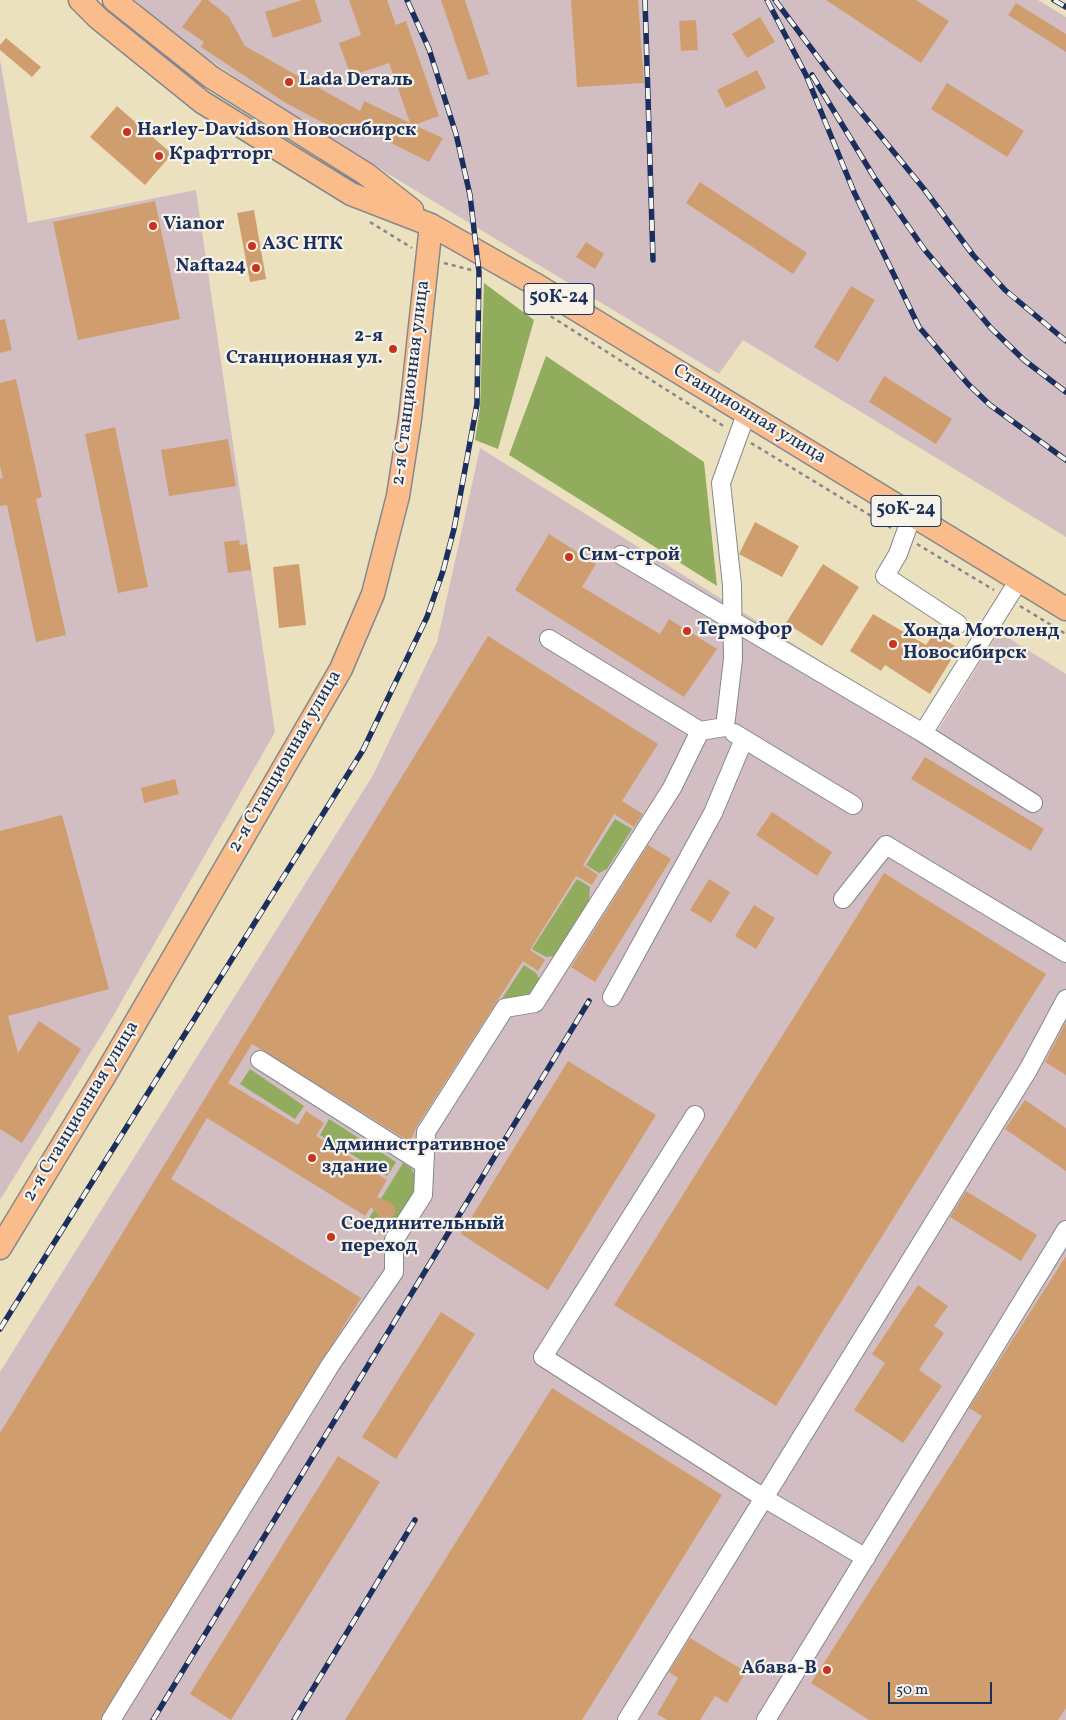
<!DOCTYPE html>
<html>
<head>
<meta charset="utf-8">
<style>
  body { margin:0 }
  #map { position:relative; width:1066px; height:1720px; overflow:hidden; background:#ece1bf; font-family:Vollkorn,serif }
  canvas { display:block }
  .scale { position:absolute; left:888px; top:1682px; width:104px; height:22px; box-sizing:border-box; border:2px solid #1b2f5e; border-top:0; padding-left:6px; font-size:15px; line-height:18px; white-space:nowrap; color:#1b2f5e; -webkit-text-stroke:4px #f7f3e8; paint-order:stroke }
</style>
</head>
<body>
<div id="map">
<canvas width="1066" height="1720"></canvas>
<div class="scale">50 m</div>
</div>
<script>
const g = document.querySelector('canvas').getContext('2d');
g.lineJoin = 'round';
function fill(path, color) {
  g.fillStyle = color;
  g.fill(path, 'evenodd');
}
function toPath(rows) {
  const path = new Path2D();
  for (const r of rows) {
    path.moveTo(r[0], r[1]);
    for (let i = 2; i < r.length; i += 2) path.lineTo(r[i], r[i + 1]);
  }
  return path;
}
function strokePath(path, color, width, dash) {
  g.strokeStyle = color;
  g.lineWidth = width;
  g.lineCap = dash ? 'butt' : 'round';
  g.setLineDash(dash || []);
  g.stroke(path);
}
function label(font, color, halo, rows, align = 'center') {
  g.font = font + ' Vollkorn,serif';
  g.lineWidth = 4.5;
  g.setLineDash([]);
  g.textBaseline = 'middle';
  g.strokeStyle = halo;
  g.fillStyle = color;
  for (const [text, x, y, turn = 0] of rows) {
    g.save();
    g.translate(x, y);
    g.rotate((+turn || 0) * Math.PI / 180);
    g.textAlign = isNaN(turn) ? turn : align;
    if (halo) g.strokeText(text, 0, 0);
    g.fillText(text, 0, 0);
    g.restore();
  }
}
fill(toPath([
  [135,0,1038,0,1066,17,1066,537,743,340,719,374,309,126,174,36],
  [0,59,28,223,196,190,275,732,112,1018,0,1200],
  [480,448,936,733,999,632,1066,674,1066,1720,0,1720,0,1372,373,775,437,642]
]), '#d2bec2');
fill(toPath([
  [484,283,534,320,498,449,475,440,480,408],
  [546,356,704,462,717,586,509,455],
  [615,819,632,829,607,869,599,873,586,865],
  [577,879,590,887,589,901,555,956,546,957,532,949],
  [524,965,536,973,541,982,531,998,501,1000],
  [250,1069,304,1106,295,1119,240,1084],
  [329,1119,396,1162,387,1176,320,1135],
  [403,1163,411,1168,416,1177,416,1188,411,1200,393,1223,377,1223,369,1218]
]), '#92ac5d');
fill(toPath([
  [202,0,208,0,229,17,245,46,360,111,364,101,410,123,389,63,351,76,339,43,361,35,349,0,387,0,396,25,406,21,439,116,414,125,443,138,429,162,355,125,350,137,284,102,201,47,204,42,182,27],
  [302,0,315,0,322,22,273,38,265,12],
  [441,0,465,0,489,74,468,80],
  [571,0,638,0,644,83,577,87],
  [826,0,916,0,949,21,921,63],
  [1016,3,1066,34,1066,52,1008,15],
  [760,17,775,42,747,58,732,34],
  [696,20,698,50,681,51,679,21],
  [6,38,41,67,32,77,0,50,0,45],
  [757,70,766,88,726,108,717,90],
  [947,83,1024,131,1007,157,931,109],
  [117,106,172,154,145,185,90,137],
  [700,182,807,253,793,274,686,203],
  [155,201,180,319,78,340,53,222],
  [254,210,266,279,250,282,237,213],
  [586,242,604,254,595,269,576,257],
  [851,286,875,300,838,362,814,347],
  [5,319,12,350,0,353,0,320],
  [884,376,952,419,936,444,869,402],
  [16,379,42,497,36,499,66,635,36,642,7,505,0,506,0,479,3,478,0,466,0,383],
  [115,427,148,587,118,593,85,434],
  [228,439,236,486,169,496,161,450],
  [755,522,799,546,782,577,739,554],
  [549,534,596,564,582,587,660,634,669,619,717,649,684,697,515,590],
  [239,540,240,545,247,544,251,570,228,573,224,542],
  [299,564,306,625,279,628,273,567],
  [823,564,859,587,822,646,786,623],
  [873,614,926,645,934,633,955,646,948,658,951,660,930,694,885,665,881,671,850,651],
  [488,636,658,744,622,801,643,814,634,827,614,814,583,865,598,875,592,885,576,876,530,950,545,960,538,971,523,961,417,1126,410,1142,252,1044,228,1083,298,1125,306,1111,324,1123,316,1136,387,1180,377,1197,391,1203,395,1207,395,1213,391,1218,382,1219,371,1207,365,1216,207,1118,171,1179,361,1298,100,1720,0,1720,0,1433],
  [925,757,1044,829,1031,851,911,779],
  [175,779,179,794,144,803,141,788],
  [772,812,832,852,817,876,756,835],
  [62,815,109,989,8,1016,18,1053,39,1021,81,1049,22,1143,0,1129,0,831],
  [648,845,671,859,595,982,571,967],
  [884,873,1046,974,776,1406,614,1305],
  [709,879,730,892,711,923,690,910],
  [754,905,775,918,756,949,735,936],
  [1066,1022,1066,1075,1045,1062],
  [568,1061,656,1115,548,1290,461,1234],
  [1025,1100,1066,1128,1066,1171,1005,1129],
  [966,1191,1037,1235,1021,1261,950,1217],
  [1066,1256,1066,1708,1058,1720,869,1720,811,1683,982,1416,969,1408],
  [918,1285,948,1306,934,1326,944,1333,919,1370,942,1386,903,1443,854,1410,885,1363,872,1354],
  [441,1312,475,1334,396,1459,362,1437],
  [552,1388,722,1495,582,1720,345,1720],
  [338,1456,380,1482,231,1720,190,1694],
  [690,1638,746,1672,727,1703,715,1696,700,1720,667,1720,657,1714,678,1678,669,1672]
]), '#d09e6e');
const minor = toPath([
  [912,515,898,554,885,576,958,624],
  [621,555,923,733,1033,803],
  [549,639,700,731,725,727,733,659,732,585,721,483,746,414],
  [734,733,853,805],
  [923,733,1019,580],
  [843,899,886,845,1066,953],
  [612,997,713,813,744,739],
  [260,1060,424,1164],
  [695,1115,543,1357,764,1498,866,1558],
  [111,1720,331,1364,394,1272,394,1240,423,1195,426,1132,505,1008,535,1003,672,788,700,731],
  [627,1720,1028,1070,1066,999],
  [766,1720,1066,1230]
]);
const major = toPath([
  [80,0,98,18,202,102,351,194,431,225,533,283,1066,609],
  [114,0,211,77,366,174,412,210],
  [0,1248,108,1070,341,669,373,594,398,496,410,419,431,225]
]);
strokePath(minor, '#84888e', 20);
strokePath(major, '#84888e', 25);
strokePath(toPath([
  [370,222,412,248],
  [444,263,475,271],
  [544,312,725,427],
  [751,443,891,528],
  [917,544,994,590],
  [1020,606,1066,634]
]), '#84888e', 2.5, [4, 4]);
strokePath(minor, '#fff', 18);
strokePath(major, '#fabc8b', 22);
const rail = toPath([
  [645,0,653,260],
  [767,0,806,75,854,192,919,327,968,384,990,405,1066,460],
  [775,0,838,84,924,189,973,255,1005,290,1066,341],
  [1054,0,1066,7],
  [812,75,874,177,924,249,991,328,1024,360,1066,392],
  [0,1329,363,750,427,617,443,571,454,529,477,404,479,272,470,195,456,134,429,49,407,0],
  [153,1720,589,1001],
  [294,1720,415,1520]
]);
strokePath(rail, '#1b2f5e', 5.5);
strokePath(rail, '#f7f3e8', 4, [11]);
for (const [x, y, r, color] of [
  [289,82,5,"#c8321e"],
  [127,132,5,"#c8321e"],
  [159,156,5,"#c8321e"],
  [153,226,5,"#c8321e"],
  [252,246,5,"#c8321e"],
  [256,268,5,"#c8321e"],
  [393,349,5,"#c8321e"],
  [569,557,5,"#c8321e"],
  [687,631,5,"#c8321e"],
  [893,644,5,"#c8321e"],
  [312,1158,5,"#c8321e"],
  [331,1237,5,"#c8321e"],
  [827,1670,5,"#c8321e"]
]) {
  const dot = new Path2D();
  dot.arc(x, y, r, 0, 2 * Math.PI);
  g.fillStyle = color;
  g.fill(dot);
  strokePath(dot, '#f7f3e8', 2);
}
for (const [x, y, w] of [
  [559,299,70],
  [906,511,70]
]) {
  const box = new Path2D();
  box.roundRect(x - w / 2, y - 15.5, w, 31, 4);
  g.fillStyle = '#f7f3e8';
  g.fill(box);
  strokePath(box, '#1b2f5e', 1);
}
label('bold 18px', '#1b2f5e', null, [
  ["50К-24",559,299],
  ["50К-24",906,511]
]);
label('bold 19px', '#1b2f5e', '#f7f3e8', [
  ["Lada Dеталь",299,82],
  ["Harley-Davidson Новосибирск",137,132],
  ["Крафтторг",169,156],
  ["Vianor",163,226],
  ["АЗС НТК",262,246],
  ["Nafta24",246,268,"right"],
  ["2-я",383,338,"right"],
  ["Станционная ул.",383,360,"right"],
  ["Сим-строй",579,557],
  ["Термофор",697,631],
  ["Хонда Мотоленд",903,633],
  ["Новосибирск",903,655],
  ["Административное",322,1147],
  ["здание",322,1169],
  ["Соединительный",341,1226],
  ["переход",341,1248],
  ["Абава-В",817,1670,"right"]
], 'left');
label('19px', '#1b2f5e', '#f7f3e8', [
  ["2-я Станционная улица",412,383,-83],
  ["Станционная улица",749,415,31],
  ["2-я Станционная улица",286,762,-60],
  ["2-я Станционная улица",82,1112,-59]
]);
</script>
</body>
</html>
